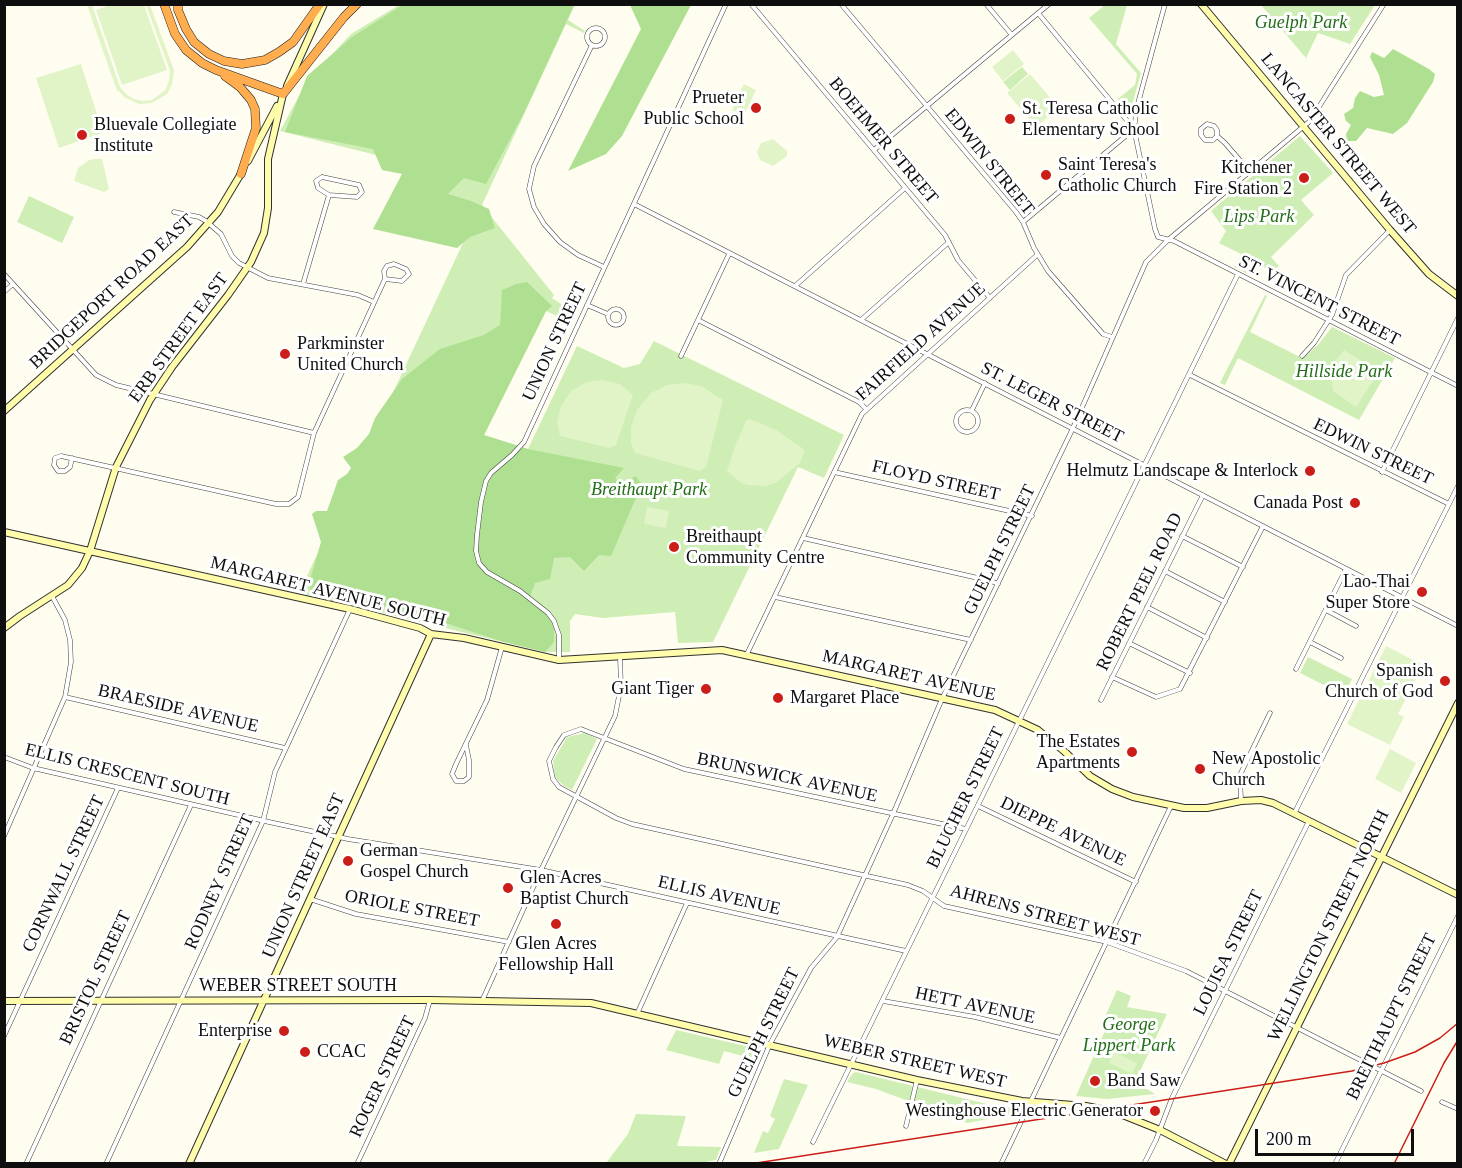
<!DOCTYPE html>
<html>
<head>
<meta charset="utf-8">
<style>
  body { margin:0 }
  #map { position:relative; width:1462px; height:1168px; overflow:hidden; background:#fffdf0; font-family:Georgia,serif }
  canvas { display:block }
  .frame { position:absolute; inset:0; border:6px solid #0e0e0e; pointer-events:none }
  .scale { position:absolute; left:1255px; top:1129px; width:159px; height:27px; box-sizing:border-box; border:3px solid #0e0e0e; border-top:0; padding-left:8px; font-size:18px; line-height:21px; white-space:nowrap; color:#0e0e0e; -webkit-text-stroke:4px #fff; paint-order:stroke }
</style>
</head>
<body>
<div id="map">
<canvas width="1462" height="1168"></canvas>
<div class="frame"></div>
<div class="scale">200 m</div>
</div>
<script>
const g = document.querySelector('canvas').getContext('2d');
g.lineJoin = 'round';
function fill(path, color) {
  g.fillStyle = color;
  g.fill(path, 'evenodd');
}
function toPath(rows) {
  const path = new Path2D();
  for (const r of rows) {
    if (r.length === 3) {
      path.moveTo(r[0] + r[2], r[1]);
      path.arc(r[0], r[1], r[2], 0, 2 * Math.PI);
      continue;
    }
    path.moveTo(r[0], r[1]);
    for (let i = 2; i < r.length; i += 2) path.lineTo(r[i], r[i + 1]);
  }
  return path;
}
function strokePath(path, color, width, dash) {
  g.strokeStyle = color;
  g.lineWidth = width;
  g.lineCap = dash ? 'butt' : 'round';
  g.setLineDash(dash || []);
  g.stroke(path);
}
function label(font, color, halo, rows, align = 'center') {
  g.font = font + ' Georgia,serif';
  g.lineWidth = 6;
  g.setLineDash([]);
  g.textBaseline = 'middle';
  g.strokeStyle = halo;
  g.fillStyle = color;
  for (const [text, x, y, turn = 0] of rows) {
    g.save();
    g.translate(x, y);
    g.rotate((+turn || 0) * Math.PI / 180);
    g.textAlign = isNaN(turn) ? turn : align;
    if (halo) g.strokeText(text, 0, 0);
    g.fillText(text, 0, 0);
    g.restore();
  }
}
fill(toPath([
  [399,5,575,5,568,20,585,31,584,33,566,24,482,205,554,295,552,298,573,312,568,321,546,311,484,435,528,449,577,346,624,368,640,364,654,341,844,435,824,478,798,467,713,642,678,643,675,612,603,618,575,614,570,621,570,652,545,652,299,593,463,243,412,164,280,131,307,81,351,34],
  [1105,5,1127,5,1116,44,1141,73,1131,109,1128,110,1118,99,1135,85,1137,74,1089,18],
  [1261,5,1375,5,1350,44,1318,33,1306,58],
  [1022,67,1028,74,1010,90,1003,82],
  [1300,136,1333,173,1301,200,1314,215,1271,257,1279,266,1272,271,1253,262,1246,273,1235,267,1241,254,1219,243,1226,231,1211,211],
  [29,196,74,217,62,243,17,222],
  [1265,295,1267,296,1250,332,1296,355,1303,358,1318,345,1332,327,1395,358,1359,420,1238,358,1225,385,1220,383],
  [1308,657,1352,679,1344,695,1300,673],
  [585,733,597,739,572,790,563,785,555,777,553,761,567,737],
  [1117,990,1131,996,1127,1007,1167,1014,1135,1082,1155,1094,1107,1099,1076,1096,1104,1033,1105,1017],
  [676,1030,754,1048,759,1051,760,1055,758,1060,724,1051,719,1064,666,1050],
  [856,1072,995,1106,1021,1109,1019,1113,967,1123,876,1089,847,1082,853,1073],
  [784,1079,808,1085,779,1149,754,1153,763,1131,768,1133,775,1119,770,1116],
  [636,1114,686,1116,677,1146,721,1147,716,1160,696,1164,606,1163,628,1134]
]), '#ceeeb5');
fill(toPath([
  [404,4,574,5,524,113,486,184,464,178,448,194,471,201,489,209,495,228,470,237,457,248,373,229,402,174,382,170,373,149,285,132,307,76,352,37],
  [630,5,691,5,622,136,606,154,568,171,641,29],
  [1393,49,1429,69,1435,74,1433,82,1407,123,1393,134,1367,128,1356,141,1347,141,1346,134,1351,125,1346,121,1344,114,1353,108,1355,98,1360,91,1374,97,1384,95,1379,75,1370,57,1372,52,1384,58],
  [527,282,552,306,546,311,484,435,528,449,624,468,615,478,624,485,635,476,642,484,611,556,599,555,584,571,570,557,554,558,550,579,535,583,530,597,554,621,554,642,545,652,504,642,436,620,389,612,311,593,309,583,321,542,312,514,316,511,327,511,338,480,347,474,351,468,343,457,357,448,369,434,375,418,402,379,440,349,484,335,500,325,502,290,516,284]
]), '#afe092');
fill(toPath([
  [87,5,92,5,120,87,126,94,134,99,142,101,152,100,159,95,166,89,169,80,170,71,146,5,150,5,174,70,172,84,167,94,152,103,139,104,124,97,119,91,117,91],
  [110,5,144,5,167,70,122,85,96,10],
  [1013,50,1024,64,1003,81,992,67],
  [81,64,103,133,59,148,36,78],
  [1030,74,1059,108,1036,127,1007,93],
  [744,84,756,90,744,115,732,110],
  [773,139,787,151,787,156,773,166,760,160,757,152,761,143],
  [95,159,102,159,109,189,104,192,74,181,78,168,89,160],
  [1344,350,1379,372,1356,407,1333,391,1330,368],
  [602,380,620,384,633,395,616,445,609,448,560,436,557,422,561,406,571,391,587,382],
  [686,383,701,386,723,400,706,467,700,471,635,453,631,443,631,427,637,410,651,393,667,385],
  [749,419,776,430,805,450,800,463,777,482,766,486,747,485,740,482,727,471,734,449,746,421],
  [647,507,669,511,666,528,644,524],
  [1386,646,1423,665,1398,714,1404,717,1390,745,1347,724],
  [1390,749,1416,763,1401,793,1375,779],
  [1114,1052,1137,1063,1132,1074,1109,1063]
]), '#e1f4c8');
const street = toPath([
  [751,4,945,235,958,260,990,298],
  [841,4,1016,212,1023,222,1034,248,1048,271,1103,334,1112,337],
  [986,4,1011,34],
  [1165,4,1137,107,1134,129,1155,229,1158,237,1174,241,1458,386],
  [596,37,9],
  [592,45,534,166,529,189,534,207,544,224,560,242,578,255,604,267],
  [1217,136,1213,140,1205,140,1201,135,1201,129,1207,124,1214,126,1217,130,1217,136,1225,143,1250,172],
  [874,150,1049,4],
  [322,177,359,185,362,192,357,197,329,195,318,188,316,181,322,177],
  [634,204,1458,626],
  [174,212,199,217,206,221,221,234,232,256,239,263,268,278,358,295,374,302],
  [1023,222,1134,129,1038,13],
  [4,274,96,375,116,385,314,433],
  [303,284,329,195],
  [795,286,905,188],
  [4,292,13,284],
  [587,305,608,314],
  [616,317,8],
  [698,320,859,402,866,409],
  [861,320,949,242],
  [681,356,729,254],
  [1302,356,1314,343,1332,315,1346,275,1390,230],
  [1190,375,1449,504],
  [967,421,11],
  [972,410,985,383],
  [72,458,70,467,65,471,58,471,54,465,55,458,61,456,276,504,289,504,298,497,314,433,385,279,384,271,387,266,394,264,406,269,409,274,402,281,385,279],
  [834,472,1032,516],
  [1382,472,1458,318],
  [1182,536,1243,567],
  [803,538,991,581,998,584],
  [1165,571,1225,602],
  [775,597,971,640],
  [1147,607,1207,638],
  [1326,610,1356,626],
  [1310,642,1341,658],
  [1129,643,1190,673],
  [746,656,862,414,1037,255],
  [559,659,559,635,554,621,548,613,520,591,487,572,479,563,476,551,477,535,481,502,486,481,491,473,512,455,524,442,726,4],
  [1296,669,1346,569],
  [1112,677,1156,697,1180,689,1263,526],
  [65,697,285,748],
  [1101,700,1203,495],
  [466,745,469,760,469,777,464,781,456,781,452,774,456,764,487,700,502,647],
  [4,757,33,768,269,822,348,839,541,870,906,951],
  [1241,801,1240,775,1270,713],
  [978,806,1136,882],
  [1295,812,1458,486],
  [966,829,684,769,581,729,564,735,556,747,549,761,553,779,559,787,616,818,632,824,908,885,923,891,944,906,1107,942,1186,971,1421,1091],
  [4,836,65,697,71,662,70,640,65,620,52,596],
  [310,899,356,914,509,942],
  [482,1001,541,870,615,716,621,686,620,657],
  [883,1001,975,1017,1061,1038],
  [637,1014,687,903],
  [4,1036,118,788],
  [1442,1102,1458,1109],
  [906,1126,917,1080],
  [813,1142,1238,274],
  [26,1164,191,805],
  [106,1164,263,821,275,772,350,609],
  [357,1164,425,1018,430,1000],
  [719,1164,770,1044,811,968,837,937,893,814,942,699,1073,428,1146,262,1168,240,1310,121,1384,4],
  [1001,1164,1171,806],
  [1144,1164,1156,1140,1172,1098,1309,821],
  [1335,1164,1458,916]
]);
const secondary = toPath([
  [1201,4,1390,230,1429,274,1458,296],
  [287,86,324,4],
  [248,161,277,106],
  [4,411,187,247,218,212,242,172],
  [4,532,350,609,420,628,431,634,464,638,559,660,722,650,995,710,1038,730,1065,752,1090,776,1112,789,1133,797,1184,808,1207,808,1241,801,1261,800,1273,803,1458,895],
  [4,628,20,616,68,585,82,568,90,551,116,467,150,400,172,367,228,295,251,262,264,233,268,208,268,159,283,94],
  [4,1001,430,1000,591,1003,917,1080,1022,1101,1086,1106,1115,1112,1160,1130,1226,1164],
  [189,1164,431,634],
  [1229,1164,1458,703]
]);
const highway = toPath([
  [164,4,175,34,186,50,202,63,216,70,283,94,344,17,357,4],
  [178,4,178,10,186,29,194,42,209,54,224,61,242,64,265,60,279,52,293,42,320,4],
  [225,76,240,87,251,100,255,109,256,128,241,174]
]);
strokePath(street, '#414141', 5);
strokePath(secondary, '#303030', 8);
strokePath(highway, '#1f1f1f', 9);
strokePath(street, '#fff', 4);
strokePath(secondary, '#fffcab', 6);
strokePath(highway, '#ffad4e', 8);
strokePath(toPath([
  [750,1164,1352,1071,1384,1063,1415,1052,1440,1038,1458,1023],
  [1394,1164,1444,1063,1458,1040]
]), '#cc1e18', 1.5);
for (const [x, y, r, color] of [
  [756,108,6,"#cc1e18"],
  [1010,119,6,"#cc1e18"],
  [82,135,6,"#cc1e18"],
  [1046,175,6,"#cc1e18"],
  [1304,178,6,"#cc1e18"],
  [285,354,6,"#cc1e18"],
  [1310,471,6,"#cc1e18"],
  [1355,503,6,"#cc1e18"],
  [674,547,6,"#cc1e18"],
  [1422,592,6,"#cc1e18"],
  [1445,681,6,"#cc1e18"],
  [706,689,6,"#cc1e18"],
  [778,698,6,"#cc1e18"],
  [1132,752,6,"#cc1e18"],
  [1200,769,6,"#cc1e18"],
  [348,861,6,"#cc1e18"],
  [508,888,6,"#cc1e18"],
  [556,924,6,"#cc1e18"],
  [284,1031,6,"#cc1e18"],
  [305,1052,6,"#cc1e18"],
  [1095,1081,6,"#cc1e18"],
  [1155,1111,6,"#cc1e18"]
]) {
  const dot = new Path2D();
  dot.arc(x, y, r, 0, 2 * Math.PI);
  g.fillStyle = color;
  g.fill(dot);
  strokePath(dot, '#fff', 2);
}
label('italic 18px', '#236d18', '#fff', [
  ["Guelph Park",1301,23],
  ["Lips Park",1259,217],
  ["Hillside Park",1344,372],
  ["Breithaupt Park",649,490],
  ["George",1129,1025],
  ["Lippert Park",1129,1046]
]);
label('18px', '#0e0e0e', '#fff', [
  ["Prueter",744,98,"right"],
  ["Public School",744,119,"right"],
  ["St. Teresa Catholic",1022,109],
  ["Elementary School",1022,130],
  ["Bluevale Collegiate",94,125],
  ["Institute",94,146],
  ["Saint Teresa's",1058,165],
  ["Catholic Church",1058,186],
  ["Kitchener",1292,168,"right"],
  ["Fire Station 2",1292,189,"right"],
  ["Parkminster",297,344],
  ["United Church",297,365],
  ["Helmutz Landscape & Interlock",1298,471,"right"],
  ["Canada Post",1343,503,"right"],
  ["Breithaupt",686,537],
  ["Community Centre",686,558],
  ["Lao-Thai",1410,582,"right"],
  ["Super Store",1410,603,"right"],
  ["Spanish",1433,671,"right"],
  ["Church of God",1433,692,"right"],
  ["Giant Tiger",694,689,"right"],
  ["Margaret Place",790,698],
  ["The Estates",1120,742,"right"],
  ["Apartments",1120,763,"right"],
  ["New Apostolic",1212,759],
  ["Church",1212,780],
  ["German",360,851],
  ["Gospel Church",360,872],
  ["Glen Acres",520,878],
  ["Baptist Church",520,899],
  ["Glen Acres",556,944,"center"],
  ["Fellowship Hall",556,965,"center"],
  ["Enterprise",272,1031,"right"],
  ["CCAC",317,1052],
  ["Band Saw",1107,1081],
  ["Westinghouse Electric Generator",1143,1111,"right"]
], 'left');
label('18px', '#0e0e0e', '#fff', [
  ["BOEHMER STREET",883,141,50],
  ["LANCASTER STREET WEST",1338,144,50],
  ["EDWIN STREET",989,162,51],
  ["BRIDGEPORT ROAD EAST",112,292,-43],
  ["ST. VINCENT STREET",1319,301,27],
  ["ERB STREET EAST",179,338,-54],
  ["UNION STREET",555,342,-65],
  ["FAIRFIELD AVENUE",921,342,-42],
  ["ST. LEGER STREET",1052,403,27],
  ["EDWIN STREET",1373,452,26],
  ["FLOYD STREET",936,481,13],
  ["GUELPH STREET",1000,550,-64],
  ["MARGARET AVENUE SOUTH",328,592,14],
  ["ROBERT PEEL ROAD",1140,592,-64],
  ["MARGARET AVENUE",909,676,13],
  ["BRAESIDE AVENUE",178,709,13],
  ["ELLIS CRESCENT SOUTH",127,775,14],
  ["BRUNSWICK AVENUE",787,778,12],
  ["BLUCHER STREET",966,798,-64],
  ["DIEPPE AVENUE",1063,832,26],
  ["CORNWALL STREET",64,874,-65],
  ["UNION STREET EAST",304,876,-66],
  ["RODNEY STREET",220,882,-66],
  ["ELLIS AVENUE",719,896,13],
  ["ORIOLE STREET",412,909,11],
  ["AHRENS STREET WEST",1045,916,15],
  ["WELLINGTON STREET NORTH",1329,926,-64],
  ["LOUISA STREET",1229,953,-64],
  ["BRISTOL STREET",96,978,-65],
  ["WEBER STREET SOUTH",298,986],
  ["HETT AVENUE",975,1006,12],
  ["BREITHAUPT STREET",1392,1017,-64],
  ["GUELPH STREET",764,1033,-64],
  ["WEBER STREET WEST",915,1062,13],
  ["ROGER STREET",383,1077,-65]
]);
</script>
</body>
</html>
